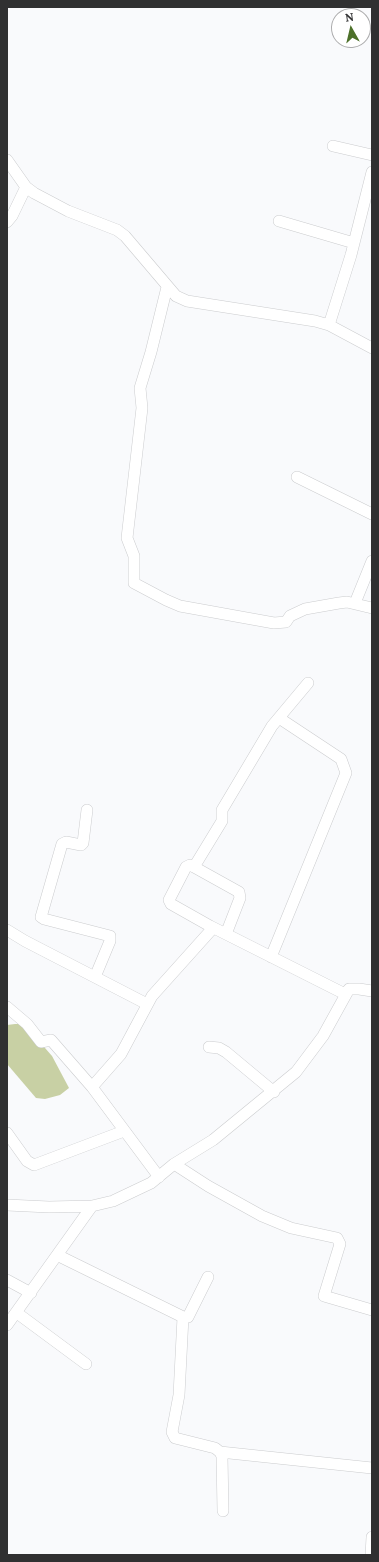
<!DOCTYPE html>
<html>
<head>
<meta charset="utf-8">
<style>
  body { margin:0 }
  #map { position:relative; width:379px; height:1562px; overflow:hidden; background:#f9fafc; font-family:Lora,serif }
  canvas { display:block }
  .frame { position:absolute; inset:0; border:8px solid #303031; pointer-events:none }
  .north { position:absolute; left:331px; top:8px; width:40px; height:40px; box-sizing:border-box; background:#fff; border:1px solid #acacad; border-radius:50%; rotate:352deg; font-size:11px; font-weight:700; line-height:16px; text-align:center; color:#303031 }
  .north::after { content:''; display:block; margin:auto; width:14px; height:18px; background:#4d712a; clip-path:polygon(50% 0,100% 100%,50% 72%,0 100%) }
</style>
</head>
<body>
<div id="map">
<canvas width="379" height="1562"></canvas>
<div class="frame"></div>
<div class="north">N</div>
</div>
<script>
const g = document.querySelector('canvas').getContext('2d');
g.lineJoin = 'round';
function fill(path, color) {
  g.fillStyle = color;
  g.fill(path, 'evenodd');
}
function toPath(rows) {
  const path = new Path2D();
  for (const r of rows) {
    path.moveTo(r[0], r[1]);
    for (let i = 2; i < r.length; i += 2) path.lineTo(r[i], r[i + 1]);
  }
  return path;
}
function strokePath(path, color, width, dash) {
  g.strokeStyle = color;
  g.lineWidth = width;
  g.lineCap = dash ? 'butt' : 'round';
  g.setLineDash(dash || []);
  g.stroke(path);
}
fill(toPath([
  [15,1024,24,1024,52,1056,69,1088,60,1095,45,1099,36,1098,7,1064,7,1025]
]), '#c8d0a4');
const minor = toPath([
  [333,146,372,155],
  [7,160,26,187,34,193,68,211,117,230,125,236,176,296,187,301,315,321,329,325,372,348],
  [279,221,354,243],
  [7,222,12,216,26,187],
  [167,287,151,352,140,388,142,408,127,538,134,556,134,583,166,600,180,606,274,623,286,622,290,616,305,609,339,603,347,602,372,608],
  [329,325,351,255,372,172],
  [297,477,372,514],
  [355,603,372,561],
  [308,683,272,726,222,810,222,821,194,867,190,865,186,867,169,900,171,904,210,926,345,994],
  [87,810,83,843,81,845,66,842,62,844,41,917,44,919,110,936,110,941,95,977],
  [194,867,239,892,240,898,226,934],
  [7,930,25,941,147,1004],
  [271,957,346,773,341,759,279,718],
  [7,1007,27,1024,41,1042,51,1040,92,1087],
  [209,1047,219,1048,226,1052,274,1092],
  [7,1133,27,1161,34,1165,124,1131],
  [174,1164,208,1186,262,1216,291,1228,337,1238,340,1244,324,1296,372,1310],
  [159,1177,92,1087,121,1054,152,996,213,928],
  [7,1205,49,1207,92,1206,113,1201,151,1183,174,1164,213,1140,296,1072,323,1036,349,989,359,989,372,991],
  [57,1255,183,1317,188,1317,208,1277],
  [7,1280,31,1293],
  [17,1313,86,1364],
  [183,1317,179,1395,172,1432,175,1438,215,1448,220,1452,222,1456,223,1511],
  [7,1325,92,1206],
  [220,1452,372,1468],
  [371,1555,372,1537]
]);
strokePath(minor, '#cbccce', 12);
strokePath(minor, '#fff', 11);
</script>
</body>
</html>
